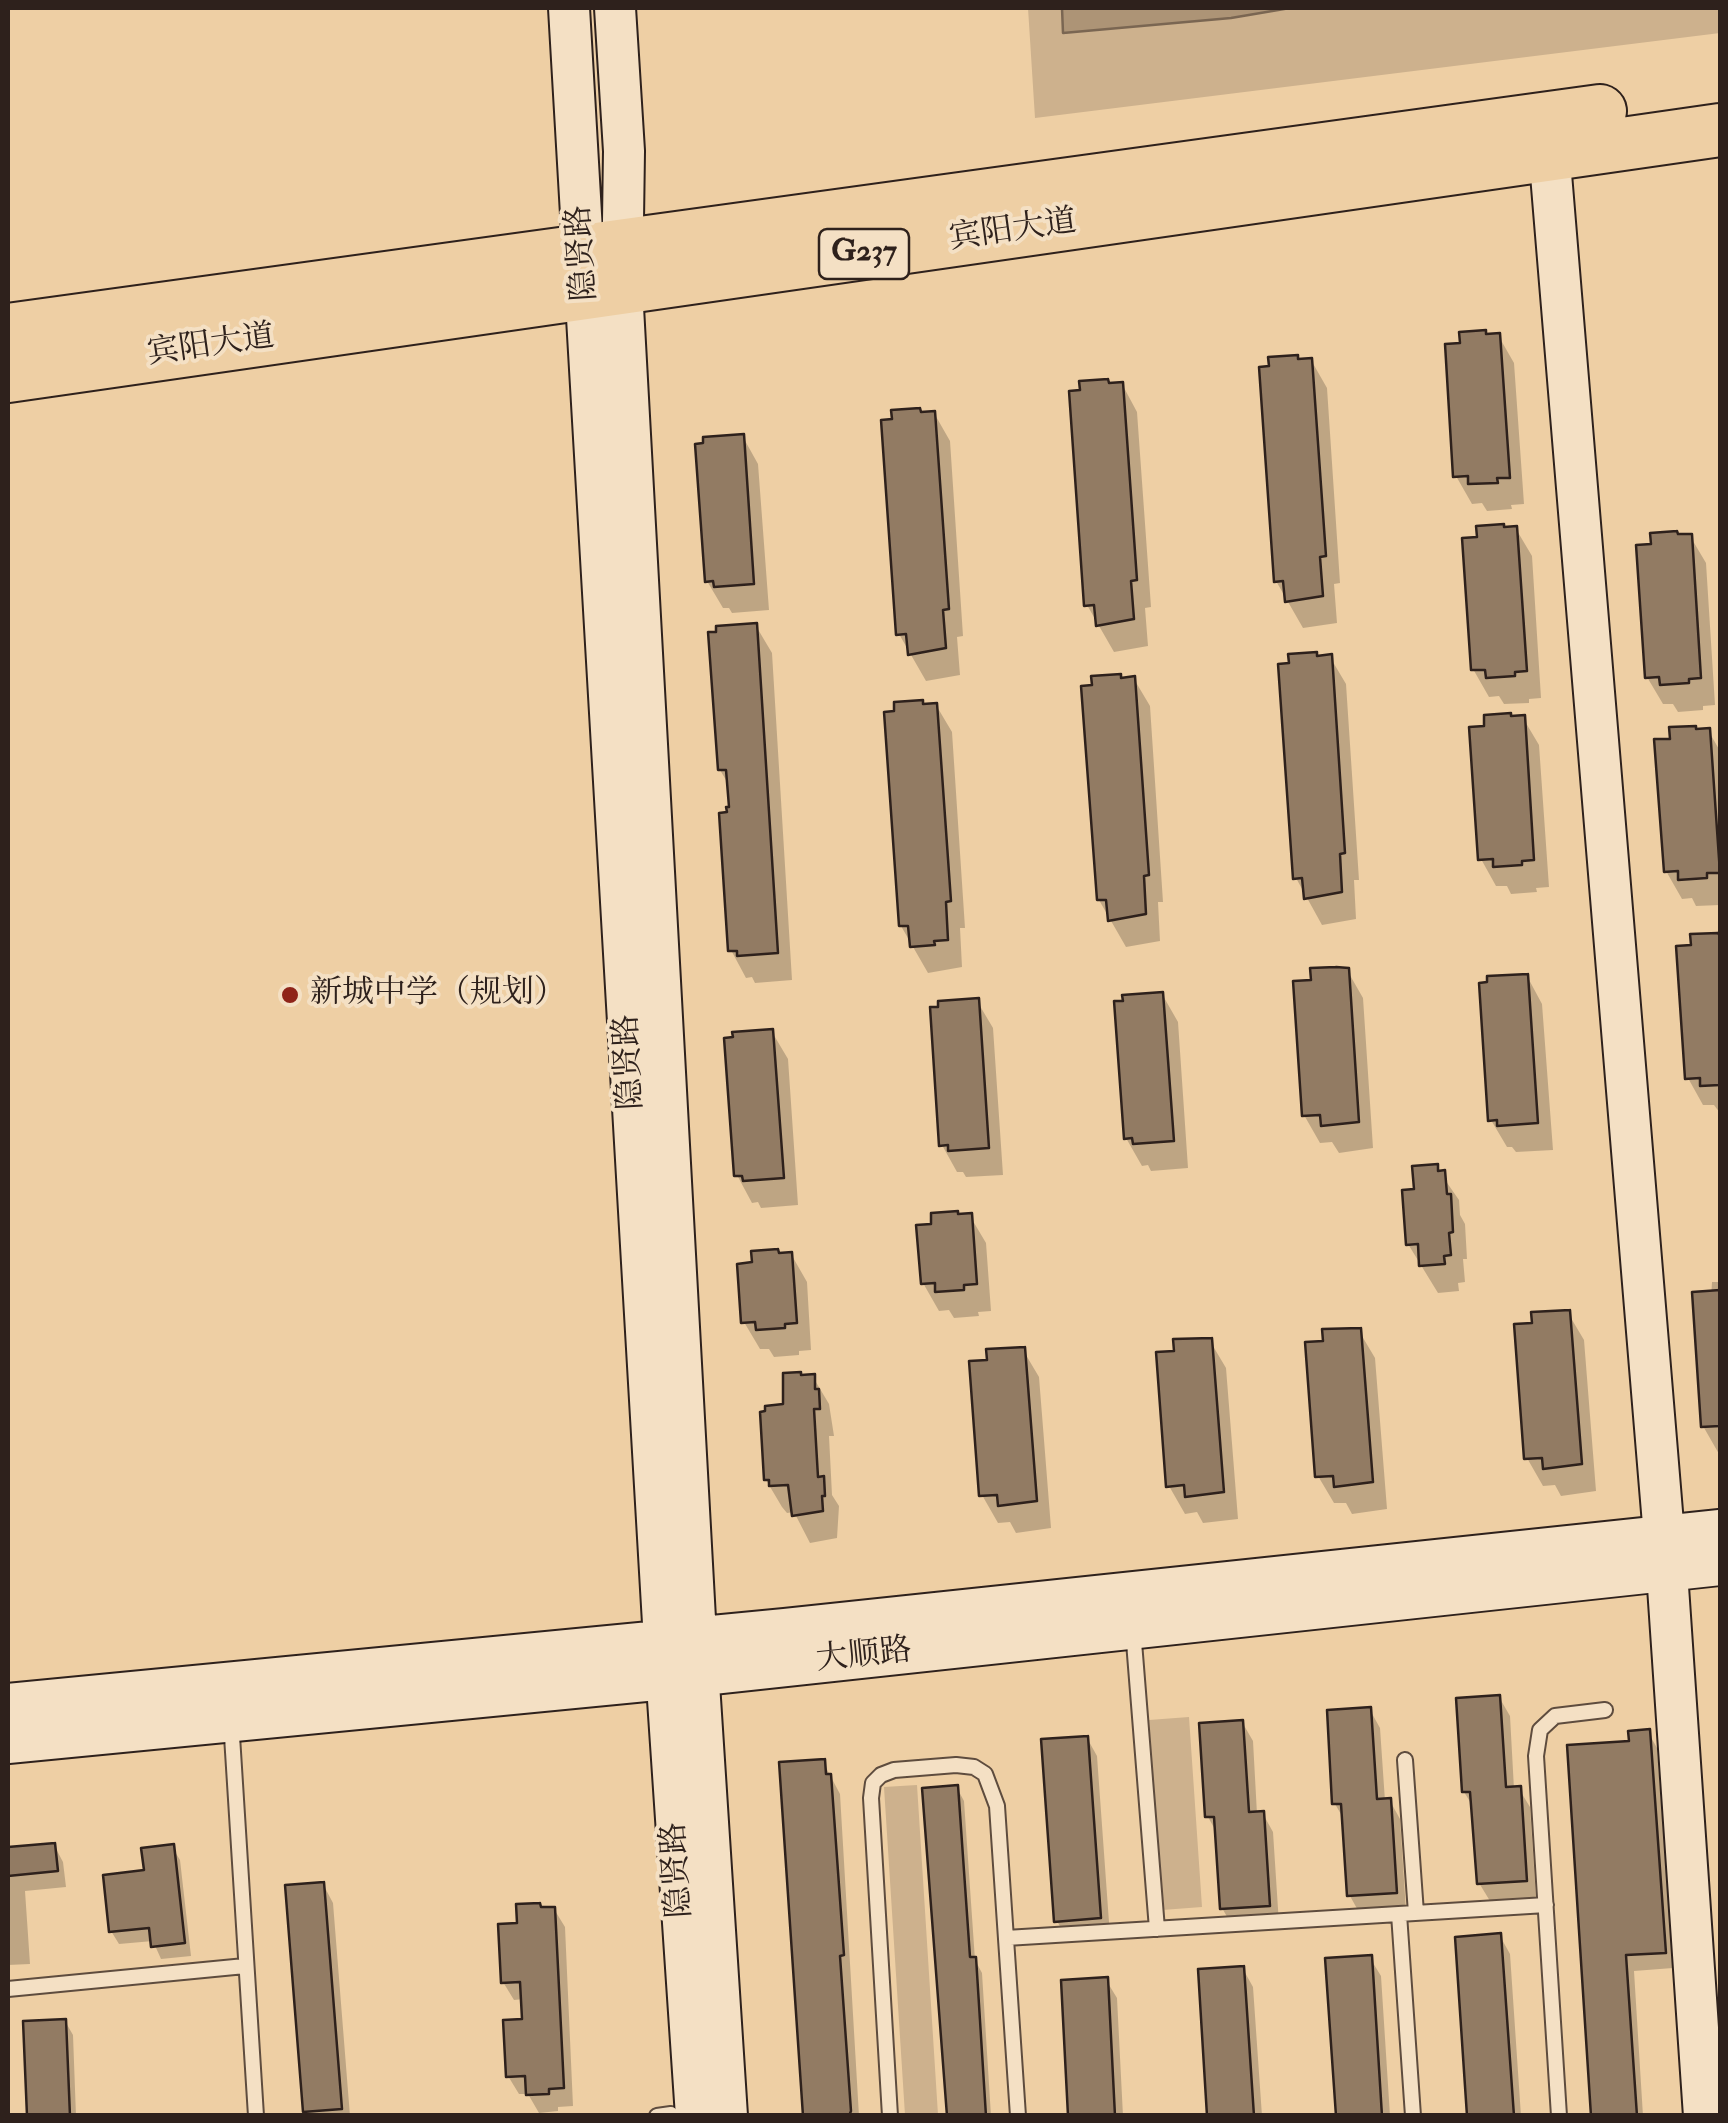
<!DOCTYPE html>
<html>
<head>
<meta charset="utf-8">
<style>
  body { margin:0 }
  #map { position:relative; width:1728px; height:2123px; overflow:hidden; background:#eecfa4; font-family:"IM FELL Double Pica",serif }
  canvas { display:block }
  .frame { position:absolute; inset:0; border:10px solid #2e211c; pointer-events:none }
</style>
</head>
<body>
<div id="map">
<canvas width="1728" height="2123"></canvas>
<div class="frame"></div>
</div>
<script>
const g = document.querySelector('canvas').getContext('2d');
g.lineJoin = 'round';
function fill(path, color) {
  g.fillStyle = color;
  g.fill(path, 'evenodd');
}
function toPath(rows) {
  const path = new Path2D();
  for (const r of rows) {
    path.moveTo(r[0], r[1]);
    for (let i = 2; i < r.length; i += 2) path.lineTo(r[i], r[i + 1]);
  }
  return path;
}
function strokePath(path, color, width, dash) {
  g.strokeStyle = color;
  g.lineWidth = width;
  g.lineCap = dash ? 'butt' : 'round';
  g.setLineDash(dash || []);
  g.stroke(path);
}
function label(font, color, halo, rows, align = 'center') {
  g.font = font + ' "IM FELL Double Pica","Noto Serif SC",serif';
  g.lineWidth = 8;
  g.setLineDash([]);
  g.textBaseline = 'middle';
  g.strokeStyle = halo;
  g.fillStyle = color;
  for (const [text, x, y, turn = 0] of rows) {
    g.save();
    g.translate(x, y);
    g.rotate((+turn || 0) * Math.PI / 180);
    g.textAlign = isNaN(turn) ? turn : align;
    if (halo) g.strokeText(text, 0, 0);
    g.fillText(text, 0, 0);
    g.restore();
  }
}
fill(toPath([
  [1028,8,1720,8,1720,33,1035,118],
  [1189,1717,1202,1907,1162,1910,1149,1720],
  [917,1785,938,2115,905,2115,884,1787]
]), '#cdb18d');
const water = toPath([
  [1062,8,1290,8,1231,18,1063,33,1062,8]
]);
fill(water, '#ad9476');
strokePath(water, '#7a6652', 2.5);
fill(toPath([
  [1498,335,1514,363,1524,504,1511,505,1512,509,1487,511,1482,503,1472,504,1456,476],
  [1311,360,1327,388,1340,583,1334,584,1337,623,1303,628,1276,581,1272,369],
  [1122,384,1137,412,1151,607,1145,608,1148,646,1114,652,1087,605],
  [934,413,950,441,963,636,957,637,960,675,926,681,899,634],
  [743,437,758,464,769,610,732,613,729,608,723,608,707,581],
  [1516,529,1532,556,1541,698,1529,699,1529,703,1504,704,1499,696,1489,697,1473,669],
  [1690,536,1706,563,1715,705,1703,706,1703,710,1678,712,1673,704,1663,704,1647,677],
  [756,626,772,653,792,980,755,983,752,977,746,978,731,950,729,785,720,770],
  [1330,657,1346,684,1359,880,1354,880,1356,919,1322,925,1296,878],
  [1134,679,1150,706,1163,902,1158,902,1160,941,1126,947,1099,900],
  [936,705,952,732,965,928,960,928,962,967,928,973,901,926],
  [1523,718,1539,745,1549,887,1536,888,1537,892,1511,894,1507,886,1496,886,1481,859],
  [1708,730,1720,751,1720,905,1696,906,1692,898,1682,899,1666,871,1672,741],
  [1693,937,1720,937,1720,1113,1714,1105,1703,1105,1688,1078],
  [1347,970,1363,998,1373,1148,1339,1153,1332,1142,1320,1143,1304,1115,1313,982],
  [1527,976,1542,1004,1553,1150,1516,1152,1512,1147,1507,1147,1491,1120],
  [1162,994,1178,1022,1188,1168,1151,1171,1148,1165,1142,1166,1126,1138],
  [977,1001,993,1028,1003,1175,966,1177,963,1172,957,1172,942,1145],
  [772,1032,788,1059,798,1205,761,1208,758,1202,752,1203,737,1175],
  [1436,1167,1459,1200,1460,1215,1465,1224,1467,1259,1463,1259,1465,1282,1458,1283,1459,1291,1438,1293,1408,1244,1417,1191],
  [970,1216,986,1243,991,1311,978,1312,979,1316,954,1318,949,1310,939,1311,923,1283],
  [791,1254,807,1282,811,1350,799,1351,799,1355,774,1357,769,1349,760,1349,744,1322],
  [1712,1282,1720,1282,1719,1454,1703,1426],
  [1568,1313,1584,1340,1596,1491,1561,1496,1555,1485,1543,1486,1527,1458,1534,1325],
  [1359,1331,1375,1358,1387,1509,1352,1514,1346,1503,1334,1503,1318,1476,1325,1343],
  [1210,1341,1226,1368,1238,1519,1203,1523,1197,1512,1185,1514,1169,1486,1176,1353],
  [1023,1350,1039,1377,1051,1528,1016,1533,1010,1522,998,1523,982,1495,989,1362],
  [801,1377,813,1377,829,1404,834,1436,829,1436,832,1495,839,1506,837,1538,810,1543,794,1512,787,1513,782,1507,766,1480,785,1407],
  [1499,1697,1510,1716,1514,1789,1519,1789,1530,1807,1536,1898,1490,1901,1479,1883,1474,1808,1464,1792],
  [1370,1710,1380,1728,1385,1801,1390,1801,1400,1819,1406,1911,1360,1914,1350,1896,1345,1821,1335,1804],
  [1242,1722,1253,1741,1257,1814,1263,1814,1273,1832,1279,1924,1233,1927,1222,1908,1217,1833,1208,1817],
  [1648,1732,1657,1748,1673,1968,1634,1971,1643,2116,1595,2116,1632,1743],
  [1087,1738,1097,1756,1110,1936,1067,1939,1057,1921],
  [823,1762,840,1794,859,2116,806,2116],
  [957,1788,964,1801,975,1960,982,1973,991,2116,950,2116],
  [54,1845,63,1862,66,1887,25,1891,30,1964,8,1965,8,1850],
  [172,1847,180,1860,191,1956,161,1959,153,1941,119,1944,111,1931,146,1873],
  [323,1884,333,1903,350,2116,308,2116,305,2111],
  [554,1909,565,1927,573,2106,558,2107,558,2111,539,2113,528,2094,519,2094,508,2076,525,2022,524,1999,514,2000,503,1982,519,1925,542,1910],
  [1500,1936,1510,1954,1521,2116,1470,2116],
  [1370,1958,1381,1976,1390,2116,1338,2116],
  [1243,1969,1253,1987,1262,2116,1210,2116],
  [1106,1980,1117,1998,1123,2116,1071,2116],
  [65,2021,73,2035,76,2116,29,2116]
]), '#0003');
const building = toPath([
  [1486,330,1486,334,1500,333,1510,478,1497,478,1498,483,1468,484,1468,476,1453,477,1445,344,1460,343,1459,332,1486,330],
  [1298,355,1298,359,1312,358,1326,556,1320,557,1323,596,1285,602,1283,581,1274,582,1259,367,1269,366,1268,357,1298,355],
  [1108,379,1109,383,1123,382,1137,580,1131,581,1134,619,1096,626,1094,605,1084,606,1069,391,1080,390,1079,381,1108,379],
  [920,408,921,412,935,411,949,609,943,610,946,648,908,655,906,634,896,635,881,420,892,419,891,410,920,408],
  [744,434,754,584,714,587,713,581,705,582,695,444,703,443,703,437,744,434],
  [1504,524,1504,527,1517,526,1527,671,1515,672,1515,676,1486,678,1485,670,1471,670,1462,538,1477,537,1476,526,1504,524],
  [1677,531,1678,534,1692,534,1701,678,1689,679,1689,683,1660,685,1659,677,1645,678,1636,545,1651,544,1650,533,1677,531],
  [757,623,778,953,737,956,737,951,728,951,719,813,727,812,726,807,729,807,726,770,718,770,708,632,716,632,716,626,757,623],
  [1317,652,1317,656,1332,654,1345,853,1340,854,1342,892,1304,899,1302,878,1293,879,1278,664,1289,663,1288,654,1317,652],
  [1121,674,1121,678,1135,676,1149,875,1144,876,1146,914,1108,921,1106,900,1097,900,1081,686,1092,685,1091,676,1121,674],
  [923,700,923,704,937,703,951,901,946,902,948,940,934,941,935,945,910,947,908,926,899,926,884,712,894,711,894,702,923,700],
  [1511,713,1511,716,1525,715,1534,860,1522,861,1522,865,1493,867,1493,859,1478,860,1469,727,1484,726,1484,715,1511,713],
  [1696,726,1696,729,1710,728,1720,873,1707,873,1707,878,1678,880,1678,871,1664,872,1654,739,1670,739,1669,727,1696,726],
  [1718,933,1720,936,1720,1085,1700,1086,1700,1078,1685,1079,1676,946,1691,945,1690,934,1718,933],
  [1336,967,1349,968,1359,1122,1321,1126,1320,1115,1302,1116,1293,981,1311,980,1310,968,1336,967],
  [1528,974,1538,1123,1497,1126,1497,1120,1488,1121,1479,983,1487,982,1487,976,1528,974],
  [1163,992,1174,1141,1133,1144,1132,1138,1124,1139,1114,1001,1123,1001,1122,995,1163,992],
  [979,998,989,1148,948,1151,948,1145,939,1146,930,1007,938,1007,938,1001,979,998],
  [773,1029,784,1178,743,1181,742,1176,734,1176,724,1038,733,1037,732,1032,773,1029],
  [1438,1164,1438,1171,1445,1170,1447,1194,1451,1194,1453,1232,1449,1233,1451,1255,1444,1256,1445,1264,1419,1266,1418,1244,1406,1245,1402,1190,1414,1189,1412,1166,1438,1164],
  [958,1211,958,1214,972,1213,977,1284,964,1285,964,1290,935,1292,935,1283,921,1284,916,1225,931,1224,931,1213,958,1211],
  [778,1249,779,1253,792,1252,797,1323,785,1324,785,1328,756,1330,755,1322,741,1323,737,1264,752,1262,751,1251,778,1249],
  [1720,1290,1720,1426,1701,1427,1692,1292,1720,1290],
  [1570,1310,1582,1464,1543,1469,1542,1458,1524,1459,1514,1324,1532,1323,1531,1312,1570,1310],
  [1361,1328,1373,1482,1334,1487,1333,1476,1315,1477,1305,1342,1323,1341,1322,1329,1361,1328],
  [1212,1338,1224,1492,1185,1497,1184,1485,1166,1487,1156,1352,1174,1351,1173,1339,1212,1338],
  [1025,1347,1037,1501,998,1506,997,1495,979,1496,969,1361,987,1360,986,1349,1025,1347],
  [801,1372,801,1375,815,1374,815,1389,819,1389,820,1409,814,1409,818,1477,824,1476,825,1496,822,1496,823,1511,792,1516,788,1485,769,1486,769,1480,764,1480,760,1412,765,1411,765,1406,783,1404,783,1373,801,1372],
  [1500,1695,1506,1787,1521,1786,1527,1881,1477,1884,1470,1792,1462,1792,1456,1698,1500,1695],
  [1371,1707,1377,1799,1391,1798,1397,1893,1347,1896,1341,1804,1332,1804,1327,1710,1371,1707],
  [1243,1720,1249,1812,1264,1811,1270,1906,1220,1909,1214,1817,1205,1817,1199,1723,1243,1720],
  [1650,1729,1666,1953,1626,1955,1637,2116,1591,2116,1567,1745,1629,1741,1628,1731,1650,1729],
  [1088,1736,1101,1918,1054,1922,1041,1739,1088,1736],
  [825,1759,826,1774,831,1774,844,1955,840,1956,851,2111,849,2116,803,2116,779,1762,825,1759],
  [958,1785,970,1957,976,1957,986,2116,947,2116,922,1788,958,1785],
  [55,1843,58,1871,8,1876,8,1847,55,1843],
  [174,1844,185,1943,151,1947,149,1928,109,1932,103,1875,144,1870,141,1848,174,1844],
  [324,1882,342,2109,303,2112,285,1885,324,1882],
  [540,1903,541,1907,555,1907,564,2088,549,2089,549,2094,526,2095,525,2076,506,2077,503,2020,522,2019,520,1982,501,1983,498,1924,517,1923,516,1904,540,1903],
  [1501,1933,1514,2116,1467,2116,1455,1937,1501,1933],
  [1372,1955,1382,2116,1336,2116,1325,1958,1372,1955],
  [1244,1966,1254,2116,1207,2116,1198,1969,1244,1966],
  [1108,1977,1115,2116,1068,2116,1061,1980,1108,1977],
  [66,2019,70,2116,27,2116,23,2021,66,2019]
]);
fill(building, '#927b63');
strokePath(building, '#2e211c', 2.5);
const lane = toPath([
  [1134,1642,1157,1929],
  [232,1736,256,2116],
  [1405,1760,1416,1913],
  [1399,1914,1413,2116],
  [1006,1938,1546,1905],
  [8,1989,245,1966],
  [657,2116,671,2114],
  [890,2116,871,1798,873,1783,881,1775,894,1770,956,1765,974,1767,985,1774,997,1806,1018,2116],
  [1559,2116,1536,1756,1540,1730,1555,1716,1605,1710]
]);
const secondary = toPath([
  [569,8,664,1640,696,2116],
  [615,8,624,151,622,289,696,1637,727,2116],
  [1547,126,1667,1572,1704,2116],
  [8,1704,785,1629,1720,1530],
  [8,1743,666,1679,1720,1565]
]);
const highway = toPath([
  [8,330,1600,111],
  [8,376,1720,130]
]);
strokePath(lane, '#5e4c3e', 18);
strokePath(secondary, '#2e211c', 44);
strokePath(highway, '#2e211c', 56);
strokePath(lane, '#f4e0c4', 14);
strokePath(secondary, '#f4e0c4', 40);
strokePath(highway, '#eecfa4', 52);
for (const [x, y, r, color] of [
  [290,995,10,"#8f2418"]
]) {
  const dot = new Path2D();
  dot.arc(x, y, r, 0, 2 * Math.PI);
  g.fillStyle = color;
  g.fill(dot);
  strokePath(dot, '#f4e0c4', 4);
}
for (const [x, y, w] of [
  [864,254,90]
]) {
  const box = new Path2D();
  box.roundRect(x - w / 2, y - 25, w, 50, 8);
  g.fillStyle = '#f4e0c4';
  g.fill(box);
  strokePath(box, '#2e211c', 2.5);
}
label('bold 30px', '#2e211c', null, [
  ["G237",864,254]
]);
label('32px', '#2e211c', '#f4e0c4', [
  ["宾阳大道",1013,232,-8],
  ["隐贤路",584,253,-94],
  ["宾阳大道",211,347,-8],
  ["隐贤路",631,1062,-93],
  ["大顺路",864,1657,-6],
  ["隐贤路",679,1870,-94]
]);
label('32px', '#2e211c', '#f4e0c4', [
  ["新城中学（规划）",310,995]
], 'left');
</script>
</body>
</html>
